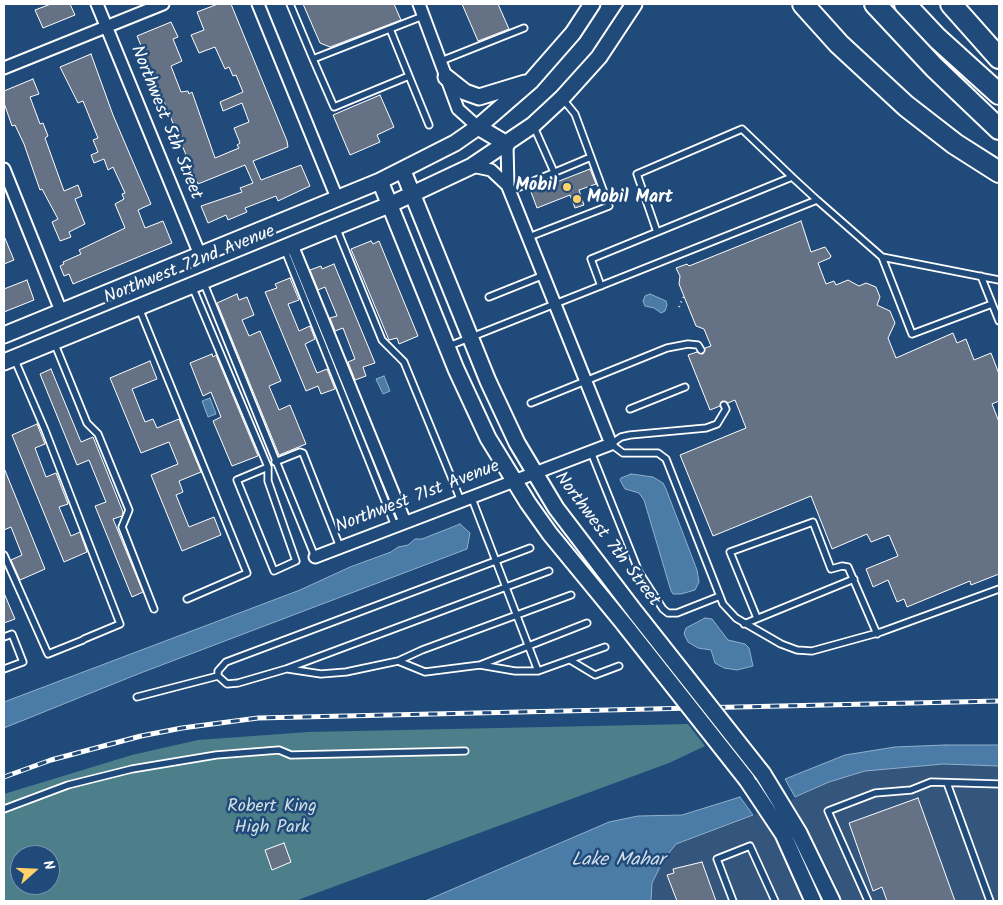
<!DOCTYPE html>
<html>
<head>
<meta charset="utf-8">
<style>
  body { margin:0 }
  #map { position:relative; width:1003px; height:905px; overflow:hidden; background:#1f4a7a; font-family:Kalam,sans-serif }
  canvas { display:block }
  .frame { position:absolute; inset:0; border:5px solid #fff; pointer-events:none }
  .north { position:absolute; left:10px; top:845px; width:50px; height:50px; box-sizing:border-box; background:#1f4a7a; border:1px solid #7992af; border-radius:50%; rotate:70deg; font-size:14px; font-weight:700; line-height:20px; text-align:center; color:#fff }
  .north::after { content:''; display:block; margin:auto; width:18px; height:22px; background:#ffd166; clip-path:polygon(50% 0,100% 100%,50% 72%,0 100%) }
</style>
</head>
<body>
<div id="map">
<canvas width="1003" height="905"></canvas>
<div class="frame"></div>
<div class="north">N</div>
</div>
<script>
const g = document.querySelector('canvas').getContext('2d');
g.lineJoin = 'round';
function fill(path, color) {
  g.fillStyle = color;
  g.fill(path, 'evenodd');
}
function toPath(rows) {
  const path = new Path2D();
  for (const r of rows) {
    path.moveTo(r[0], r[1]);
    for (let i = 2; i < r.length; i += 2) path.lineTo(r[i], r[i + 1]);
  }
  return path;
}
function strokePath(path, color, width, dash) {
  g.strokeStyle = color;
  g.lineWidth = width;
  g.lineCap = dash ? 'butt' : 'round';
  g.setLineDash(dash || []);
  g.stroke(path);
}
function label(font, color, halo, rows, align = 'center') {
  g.font = font + ' Kalam,sans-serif';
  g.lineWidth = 5;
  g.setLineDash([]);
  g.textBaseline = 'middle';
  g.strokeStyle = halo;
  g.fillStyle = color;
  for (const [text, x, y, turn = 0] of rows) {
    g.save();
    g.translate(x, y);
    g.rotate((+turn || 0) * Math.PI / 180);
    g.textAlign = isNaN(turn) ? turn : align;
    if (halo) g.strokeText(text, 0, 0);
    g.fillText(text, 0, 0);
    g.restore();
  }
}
fill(toPath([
  [943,764,999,766,999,901,843,901,829,870,791,800,829,782,865,771],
  [760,813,776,836,805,901,651,901,652,883,664,859,676,844]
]), '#34567d');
fill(toPath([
  [688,724,705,746,669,763,295,901,4,901,4,794,132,755,198,740,308,732],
  [20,855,50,855,50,885,20,885]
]), '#4d7f8b');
const water = toPath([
  [650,294,666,301,667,305,665,311,661,313,654,308,645,306,643,301,645,296,650,294],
  [384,376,390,391,383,394,376,379,384,376],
  [210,398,216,414,208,417,202,401,210,398],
  [631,474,653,477,663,483,666,489,697,570,699,582,695,590,681,594,673,594,671,591,644,500,639,493,625,489,620,480,621,478,631,474],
  [460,524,470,533,467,549,138,674,4,728,4,702,300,590,350,567,391,552,398,547,408,545,415,539,422,539,460,524],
  [705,618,712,619,728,640,745,644,749,648,753,666,737,670,724,668,715,663,711,650,698,648,688,642,684,634,686,628,705,618],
  [945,745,999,745,999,766,943,764,865,771,829,782,795,797,785,779,845,755,895,747,945,745],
  [740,797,753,815,676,844,664,859,652,883,651,901,425,901,609,822,638,816,682,815,740,797]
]);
fill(water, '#4a7ca7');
strokePath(water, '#92b0ca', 1);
const building = toPath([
  [51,4,70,4,75,15,43,28,35,10,51,4],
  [218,4,231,4,287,141,288,147,253,161,261,180,301,165,310,186,278,201,276,196,245,208,247,212,228,220,226,215,208,223,201,206,242,192,240,188,253,183,245,165,198,184,137,36,171,22,178,37,173,39,182,61,171,66,181,92,188,91,189,94,192,92,215,158,239,148,237,145,240,143,234,128,249,122,242,103,223,111,220,102,243,92,236,75,233,76,229,67,225,69,215,47,199,53,191,35,204,30,197,12,218,4],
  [303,4,394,4,401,20,330,47,320,43,303,4],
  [462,4,498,4,509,29,478,41,462,4],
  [91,54,113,115,151,204,138,210,145,228,163,221,172,243,73,284,69,274,64,276,60,266,64,264,63,262,81,254,79,250,125,228,115,204,124,199,122,194,125,193,113,167,108,170,104,159,94,163,91,155,98,152,93,140,98,138,83,101,78,103,60,67,91,54],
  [33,79,39,94,30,97,40,124,43,123,48,136,45,138,64,191,78,185,82,196,75,199,85,224,69,232,71,237,60,241,52,222,58,219,42,189,40,190,24,144,15,125,12,126,4,103,4,91,33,79],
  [380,95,394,127,377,135,380,142,350,155,333,115,380,95],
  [590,169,596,184,579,190,584,205,575,208,570,195,537,208,531,192,590,169],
  [801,221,811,252,825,247,831,256,830,258,818,263,826,284,834,281,836,285,848,280,859,286,866,283,876,287,880,297,877,305,890,311,895,323,888,338,896,358,953,333,957,343,966,339,974,360,991,353,999,374,999,401,992,404,999,422,999,574,971,585,970,581,907,607,904,599,897,602,888,580,873,587,866,569,898,556,889,535,871,542,867,534,832,549,811,496,713,536,680,455,746,428,735,400,728,403,722,401,720,406,710,410,688,355,697,352,703,354,705,348,711,346,704,329,696,326,679,284,680,276,676,268,687,264,689,266,801,221],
  [4,236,14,260,4,264,4,236],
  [371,241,373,244,379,241,418,336,399,344,397,338,389,340,351,249,371,241],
  [334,264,375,363,363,367,366,376,355,380,348,362,355,359,343,328,335,331,330,318,337,316,325,287,318,290,310,270,321,266,322,269,334,264],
  [290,278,299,300,288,304,299,331,310,326,315,339,305,344,317,373,327,369,335,389,321,394,318,386,306,391,265,292,277,288,275,284,290,278],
  [27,280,34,300,4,312,4,289,27,280],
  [237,294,239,300,247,297,254,315,242,320,249,336,260,331,281,381,269,386,279,410,290,405,306,444,279,455,217,303,237,294],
  [212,354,213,357,216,355,258,456,232,466,213,421,221,417,211,392,203,396,190,363,212,354],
  [150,361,157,379,132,389,145,422,153,419,157,428,179,419,201,472,179,481,183,492,176,495,189,527,214,517,221,535,182,551,151,475,178,464,169,442,141,453,110,378,150,361],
  [51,369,81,442,93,437,123,512,122,516,113,519,143,592,132,597,95,506,106,502,89,460,77,465,40,374,51,369],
  [37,424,45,444,35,448,46,477,56,473,68,504,59,507,71,536,80,532,87,552,64,562,12,435,37,424],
  [4,468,45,569,20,580,11,560,22,555,11,527,4,530,4,468],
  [4,593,15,619,4,623,4,593],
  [918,798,955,901,887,901,882,887,873,891,849,823,918,798],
  [284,843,291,862,272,870,265,850,284,843],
  [702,862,716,901,677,901,667,875,674,873,673,869,702,862]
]);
fill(building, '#657184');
strokePath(building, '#fff', 1);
const service = toPath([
  [290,4,313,59,423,16],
  [390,29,409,76],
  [313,59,334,107,409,76,429,125],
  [441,61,524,28],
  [534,127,554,172],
  [510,191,591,157],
  [336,227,382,340,404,362,461,501],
  [657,232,637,174,742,129,792,177],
  [529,237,609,206,575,114,562,98],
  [284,248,395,526],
  [882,257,912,334,992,304],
  [981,276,999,321],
  [203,281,315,557],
  [192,286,268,467,268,481,296,561,274,571,237,480,268,467],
  [601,286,591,259,792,177,817,200],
  [489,297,544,275],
  [139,308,247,573,187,599],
  [54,342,87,423,98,434,129,510,122,527,154,609],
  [449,346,817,200,882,257,999,280],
  [14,358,45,430,120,624,84,639],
  [531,403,667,348,688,344,698,345,701,350],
  [724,405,726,409,717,424,706,428,630,435,621,437,611,444,623,453,658,453,666,459,723,604,736,618,781,644,797,650,812,651,881,632,999,589],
  [630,409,685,387],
  [591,452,639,572,663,609,668,613,677,613,720,596],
  [275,462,300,452,303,453,340,547],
  [471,496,538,671],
  [530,548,226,662,218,671,218,676,227,684,238,683,286,669,549,571],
  [4,555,48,654,83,640],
  [757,618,730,552,813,522,831,569,842,566,848,567,877,634],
  [744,624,854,579],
  [4,637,12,634,23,662,4,669],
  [570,660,595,675,619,666],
  [398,661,422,650,571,595],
  [480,665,515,671,538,671,605,647],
  [288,669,321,674,346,672,398,661,425,672,480,665,587,623],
  [137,697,218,676],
  [947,783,990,901],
  [4,809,68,785,132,769,216,755,279,750,291,755,465,751],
  [733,901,717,859,750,846,775,901],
  [868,901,828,811,875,793,911,790,931,782,999,784]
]);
const minor = toPath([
  [97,4,200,255],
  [258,4,337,198],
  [419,4,458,109,478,127],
  [4,68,163,4],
  [472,166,491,170,507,185],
  [4,169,61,311],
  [292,245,405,522],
  [315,557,611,444,508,187,507,144]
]);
const secondary = toPath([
  [446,77,465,92,479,97,525,83],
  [478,127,507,144],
  [403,171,488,381,517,443,556,508,636,613],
  [380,181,456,369,488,438,528,503,550,534,624,624],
  [4,335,380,181,455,143,478,127,531,81,573,33,592,4],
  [4,362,389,205,472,166,533,125,562,98,599,57,634,4],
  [763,774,799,833,832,901],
  [747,780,783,834,813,901]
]);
const motorway = toPath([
  [803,4,839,44,906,106,955,144,999,172],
  [875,4,934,67,999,129],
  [905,4,937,38,999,94],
  [951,4,999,58]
]);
strokePath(service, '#fff', 9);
strokePath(minor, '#fff', 15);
strokePath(secondary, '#fff', 19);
strokePath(motorway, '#fff', 24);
strokePath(toPath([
  [679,307,684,296]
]), '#fff', 2, [1, 4]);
strokePath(service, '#1f4a7a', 5.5);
strokePath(minor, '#1f4a7a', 11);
strokePath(secondary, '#1f4a7a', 15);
strokePath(motorway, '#1f4a7a', 20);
const rail = toPath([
  [4,777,51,760,141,736,182,728,258,718,999,701]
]);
strokePath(rail, '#fff', 5);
strokePath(rail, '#1f4a7a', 3, [9]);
const secondaryBridge = toPath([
  [636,613,763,774],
  [624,624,747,780]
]);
strokePath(secondaryBridge, '#fff', 19, []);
strokePath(secondaryBridge, '#1f4a7a', 15);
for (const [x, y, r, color] of [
  [567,187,5,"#ffd166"],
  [577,199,5,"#ffd166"]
]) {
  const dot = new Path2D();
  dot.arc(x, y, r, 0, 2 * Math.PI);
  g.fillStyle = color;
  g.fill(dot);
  strokePath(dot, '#1f4a7a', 2);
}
label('18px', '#fff', '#1f4a7a', [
  ["Northwest 5th Street",165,123,68],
  ["Northwest 72nd Avenue",190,266,-22],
  ["Northwest 71st Avenue",418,498,-21],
  ["Northwest 7th Street",606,540,53]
]);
label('bold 18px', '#fff', '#1f4a7a', [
  ["Mobil",557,187],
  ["Mobil Mart",587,199,"left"]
], 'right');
label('18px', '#d2dfe2', '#1f4a7a', [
  ["Robert King",272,808],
  ["High Park",272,829]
]);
label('italic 19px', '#d2dee9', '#1f4a7a', [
  ["Lake Mahar",618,862]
]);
</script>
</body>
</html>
